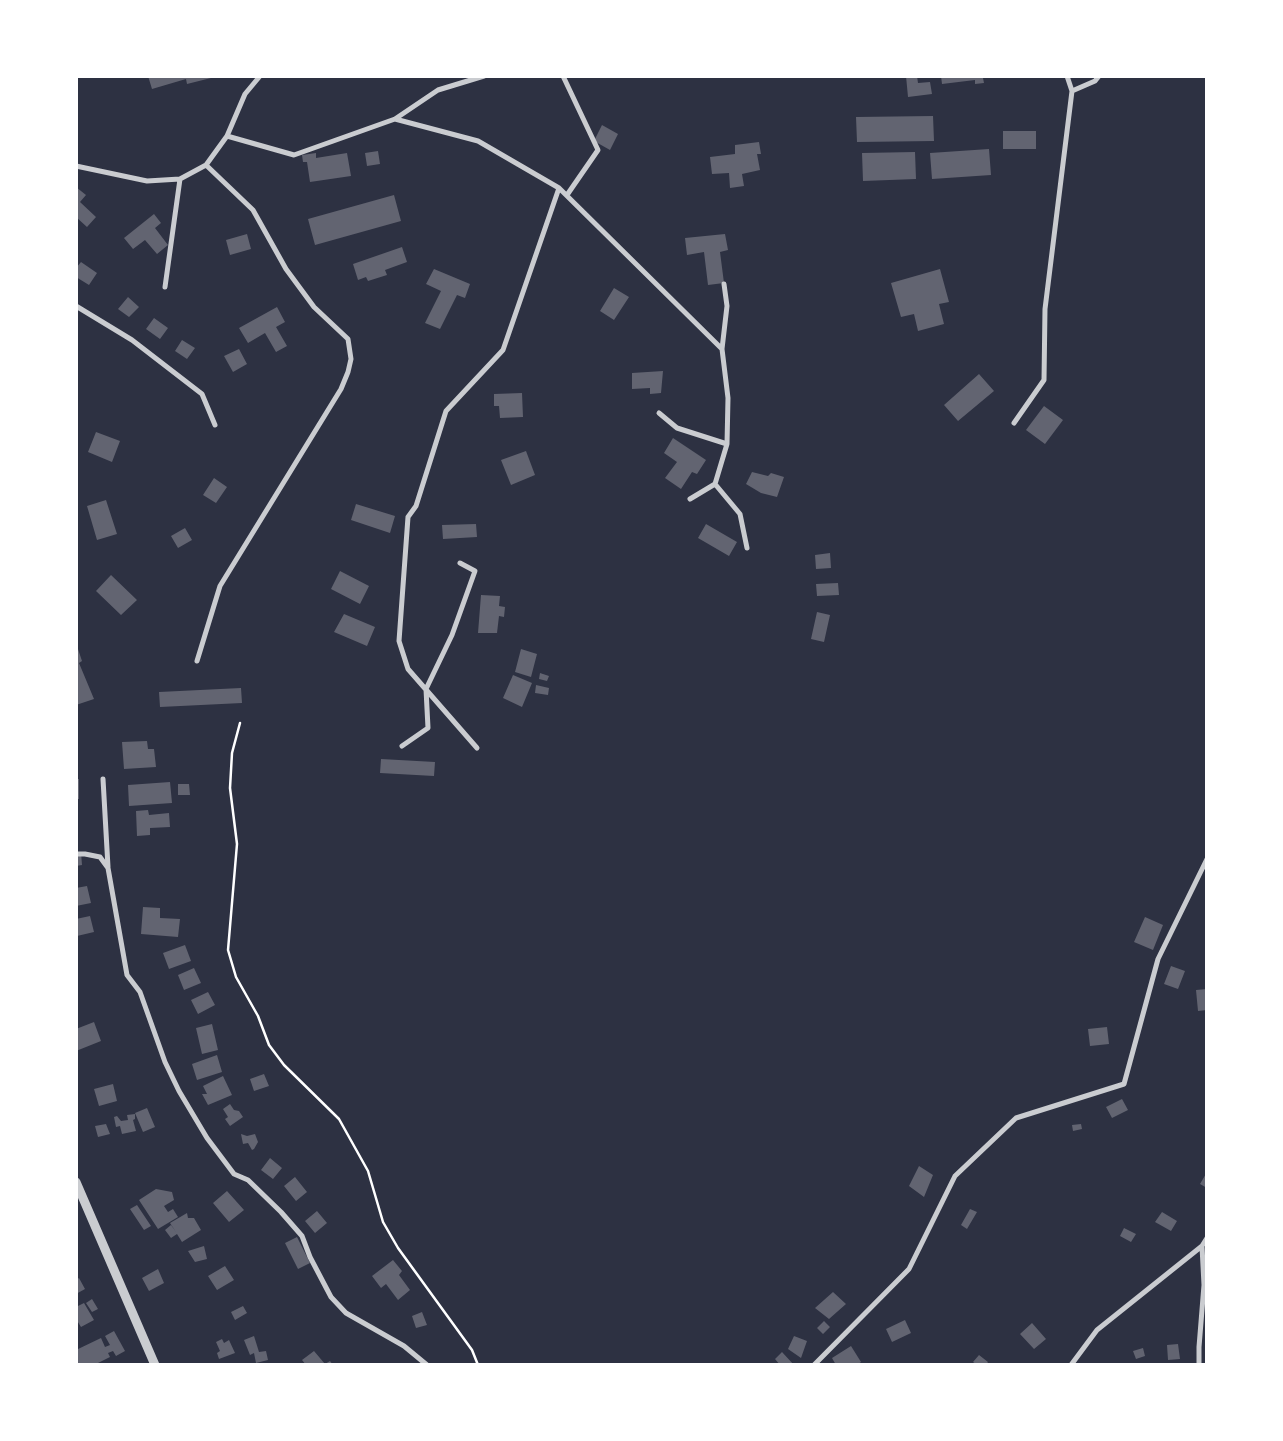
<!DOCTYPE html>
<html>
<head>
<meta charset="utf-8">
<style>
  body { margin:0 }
  #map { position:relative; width:1283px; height:1441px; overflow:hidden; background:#2d3142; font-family:Helvetica,sans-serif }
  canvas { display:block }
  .frame { position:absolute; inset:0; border:78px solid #fff; pointer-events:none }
</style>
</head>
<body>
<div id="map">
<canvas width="1283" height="1441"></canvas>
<div class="frame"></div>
</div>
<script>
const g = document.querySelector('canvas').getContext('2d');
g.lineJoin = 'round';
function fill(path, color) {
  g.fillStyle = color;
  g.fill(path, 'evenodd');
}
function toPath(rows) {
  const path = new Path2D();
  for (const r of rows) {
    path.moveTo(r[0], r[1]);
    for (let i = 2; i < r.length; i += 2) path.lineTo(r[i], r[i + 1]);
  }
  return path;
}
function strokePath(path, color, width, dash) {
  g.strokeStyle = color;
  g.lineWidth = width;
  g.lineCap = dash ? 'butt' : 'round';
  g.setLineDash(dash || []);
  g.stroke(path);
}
fill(toPath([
  [148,76,215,76,215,77,187,84,186,79,152,89],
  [906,76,917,76,918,83,930,82,932,94,908,97],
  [941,76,987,76,987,77,983,78,984,83,975,84,975,80,942,84],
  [933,116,934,141,857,142,856,117],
  [602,125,618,134,610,150,594,141],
  [1003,131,1036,131,1036,149,1003,149],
  [759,142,761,154,757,154,760,170,742,174,744,186,730,188,729,173,712,174,710,157,735,154,735,145],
  [989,149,991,175,932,179,930,153],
  [378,151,380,164,367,166,365,153],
  [915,152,916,179,863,181,862,153],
  [316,153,316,158,347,153,351,176,310,182,307,162,303,162,302,155],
  [76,187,86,195,80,202,96,217,87,227,76,217],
  [394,195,401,221,315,245,308,219],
  [154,214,161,223,155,228,168,245,157,254,145,240,133,249,124,238],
  [247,234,251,249,230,255,226,240],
  [725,234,728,250,720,252,724,283,708,285,704,252,687,255,685,238],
  [402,247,407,262,385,270,387,275,368,281,366,277,358,280,353,264],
  [81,262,97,273,89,285,76,277,76,268],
  [434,269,470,284,465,298,457,295,440,329,425,323,441,291,426,284],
  [940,269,949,302,939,304,944,324,918,331,914,314,901,317,891,283],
  [614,288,629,297,614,320,600,311],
  [128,297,139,307,129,317,118,309],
  [277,307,285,322,276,327,287,346,276,352,265,333,248,343,239,328],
  [154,318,168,328,160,339,146,329],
  [182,340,195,348,187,359,175,351],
  [239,349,247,364,233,372,224,356],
  [663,371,661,393,650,394,650,388,632,389,632,373],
  [979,374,994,391,958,421,944,405],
  [522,393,523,417,500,418,499,406,494,406,494,394],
  [1044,406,1063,420,1045,444,1026,430],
  [96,432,120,441,112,462,88,452],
  [673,438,706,460,697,474,692,472,681,489,665,478,677,462,664,453],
  [526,451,535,475,511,485,501,460],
  [752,472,768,476,771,473,784,477,777,497,761,493,746,484],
  [214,478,227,487,216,503,203,495],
  [106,500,117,534,97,540,87,506],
  [356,504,395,516,390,533,351,520],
  [476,524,477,537,443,539,442,525],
  [706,524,737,542,729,556,698,538],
  [185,528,192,540,178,548,171,536],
  [830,553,831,568,816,569,815,555],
  [340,571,369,586,360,604,331,589],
  [111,575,137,600,121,615,96,591],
  [838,583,839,595,817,596,816,584],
  [481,595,500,596,499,606,505,607,504,617,499,616,497,633,478,633],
  [817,612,830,615,824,642,811,639],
  [344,614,375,627,367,646,334,632],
  [77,646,82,661,79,663,94,699,76,705],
  [521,649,537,654,531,677,515,672],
  [540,673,549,676,547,681,539,679],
  [513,675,532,683,522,707,503,698],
  [536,685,549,688,548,695,535,693],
  [241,688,242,703,160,707,159,692],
  [147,741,148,749,154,749,156,767,124,769,122,742],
  [381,759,435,762,434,776,380,773],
  [76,779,79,779,79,799,76,799],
  [170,782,172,803,129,806,128,785],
  [178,784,189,784,190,795,178,795],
  [148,810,149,815,169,813,170,827,150,828,150,835,137,836,136,811],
  [81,852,82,865,76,866,76,853],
  [87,886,91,903,76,906,76,888],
  [143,907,160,908,160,918,180,919,178,937,141,934],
  [90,916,94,932,77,936,76,919],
  [1145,917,1163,925,1153,950,1134,942],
  [185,945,191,961,169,969,163,953],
  [1171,966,1185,971,1178,989,1164,984],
  [194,968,201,983,184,990,178,975],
  [1207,989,1207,1010,1198,1011,1196,990],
  [208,992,215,1005,198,1014,191,1000],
  [94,1022,101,1041,76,1051,76,1029],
  [212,1024,218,1050,202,1054,196,1028],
  [1107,1027,1109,1044,1090,1046,1088,1029],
  [217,1055,222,1072,197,1080,192,1064],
  [264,1074,269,1086,254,1091,250,1079],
  [223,1076,232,1095,208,1105,202,1094,207,1094,203,1086],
  [113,1084,117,1101,99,1106,94,1089],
  [1122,1099,1128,1110,1112,1118,1106,1107],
  [230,1104,234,1110,239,1111,243,1117,230,1126,225,1119,228,1117,223,1109],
  [147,1108,155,1127,143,1132,135,1113],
  [135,1114,135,1119,133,1120,136,1131,122,1134,120,1126,116,1127,114,1117,117,1116,121,1121,128,1120,127,1115],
  [106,1124,110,1134,98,1137,95,1126],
  [1081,1124,1082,1129,1073,1131,1072,1125],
  [241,1134,247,1136,255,1134,258,1142,254,1149,252,1150,248,1143,243,1144],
  [270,1158,282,1168,273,1179,261,1170],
  [919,1166,933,1175,924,1197,909,1186],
  [1207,1172,1207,1188,1200,1184],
  [295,1177,307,1192,296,1201,284,1186],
  [156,1189,172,1192,174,1200,164,1206,168,1212,173,1209,178,1217,158,1229,139,1200],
  [227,1191,244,1210,229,1222,213,1203],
  [137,1205,151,1226,144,1230,130,1209],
  [970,1209,977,1212,967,1229,961,1225],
  [317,1211,327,1223,315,1233,305,1221],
  [1162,1212,1177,1221,1171,1231,1155,1222],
  [187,1213,188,1218,194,1218,201,1230,182,1242,177,1234,171,1238,165,1230,171,1225,176,1232,170,1223],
  [1124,1228,1136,1234,1131,1242,1120,1236],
  [297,1237,310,1263,298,1269,285,1243],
  [204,1246,207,1259,195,1262,188,1251],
  [393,1260,402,1271,399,1275,410,1290,398,1300,386,1284,381,1288,372,1276],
  [225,1266,234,1280,217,1290,208,1276],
  [158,1269,164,1283,149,1291,142,1278],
  [79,1278,85,1289,76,1294,76,1280],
  [833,1292,846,1304,829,1319,815,1308],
  [92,1299,98,1309,92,1312,86,1303],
  [84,1303,94,1320,81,1327,76,1319,76,1307],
  [243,1306,247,1313,235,1320,231,1312],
  [422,1312,427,1325,416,1328,412,1316],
  [905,1320,911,1333,892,1342,886,1329],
  [824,1321,830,1327,823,1334,817,1328],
  [1032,1323,1046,1339,1034,1349,1020,1334],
  [114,1331,125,1351,116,1356,113,1351,108,1353,110,1357,94,1365,79,1365,76,1359,76,1350,101,1338,105,1347,110,1345,105,1336],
  [254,1336,259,1352,266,1351,268,1360,256,1363,254,1353,250,1355,244,1340],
  [794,1336,807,1341,801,1358,788,1349],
  [222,1339,224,1343,229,1340,235,1353,219,1359,217,1353,220,1351,216,1342],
  [1178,1344,1180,1359,1168,1360,1167,1345],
  [851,1346,861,1362,857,1365,836,1365,832,1358],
  [1143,1348,1145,1356,1136,1359,1133,1351],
  [314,1351,325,1364,330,1361,333,1365,306,1365,302,1360],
  [782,1352,794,1365,780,1365,775,1359],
  [979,1355,988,1362,986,1365,977,1365,973,1362]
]), '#626471');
strokePath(toPath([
  [240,723,232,753,230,788,237,844,228,950,236,977,258,1016,269,1045,284,1065,339,1119,368,1171,383,1222,398,1248,472,1350,478,1365]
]), '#fff', 2.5);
strokePath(toPath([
  [563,76,598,150,567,195],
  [1072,91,1095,81,1099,76],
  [395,119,438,90,484,76],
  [227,136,294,155,395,119,478,141,559,188,722,349,728,398,727,444,715,484,690,499],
  [76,166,147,181,180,179,206,165,227,136,245,94,260,76],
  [165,287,180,179],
  [76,306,132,340,202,394,215,425],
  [722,349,727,306,724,284],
  [659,413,677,428,727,444],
  [1014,423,1044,380,1045,309,1072,91,1067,76],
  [715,484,740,514,747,548],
  [197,661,220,586,341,389,348,372,351,359,348,339,314,307,286,269,253,210,206,165],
  [402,746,428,728,426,689,452,635,475,571,460,563],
  [477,748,408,669,399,641,408,517,416,506,446,411,503,350,559,188],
  [103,779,108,867],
  [76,854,85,854,100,857,108,868,127,975,140,992,165,1062,179,1091,207,1138,234,1174,248,1180,281,1212,302,1236,310,1257,331,1297,346,1313,404,1346,427,1365],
  [814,1365,909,1269,955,1176,1016,1118,1124,1084,1158,959,1207,859],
  [1071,1365,1097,1330,1202,1246,1207,1238],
  [1199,1365,1199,1347,1204,1285,1202,1246]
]), '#caccd0', 5);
strokePath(toPath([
  [76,1182,155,1365]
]), '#caccd0', 9);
</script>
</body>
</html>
